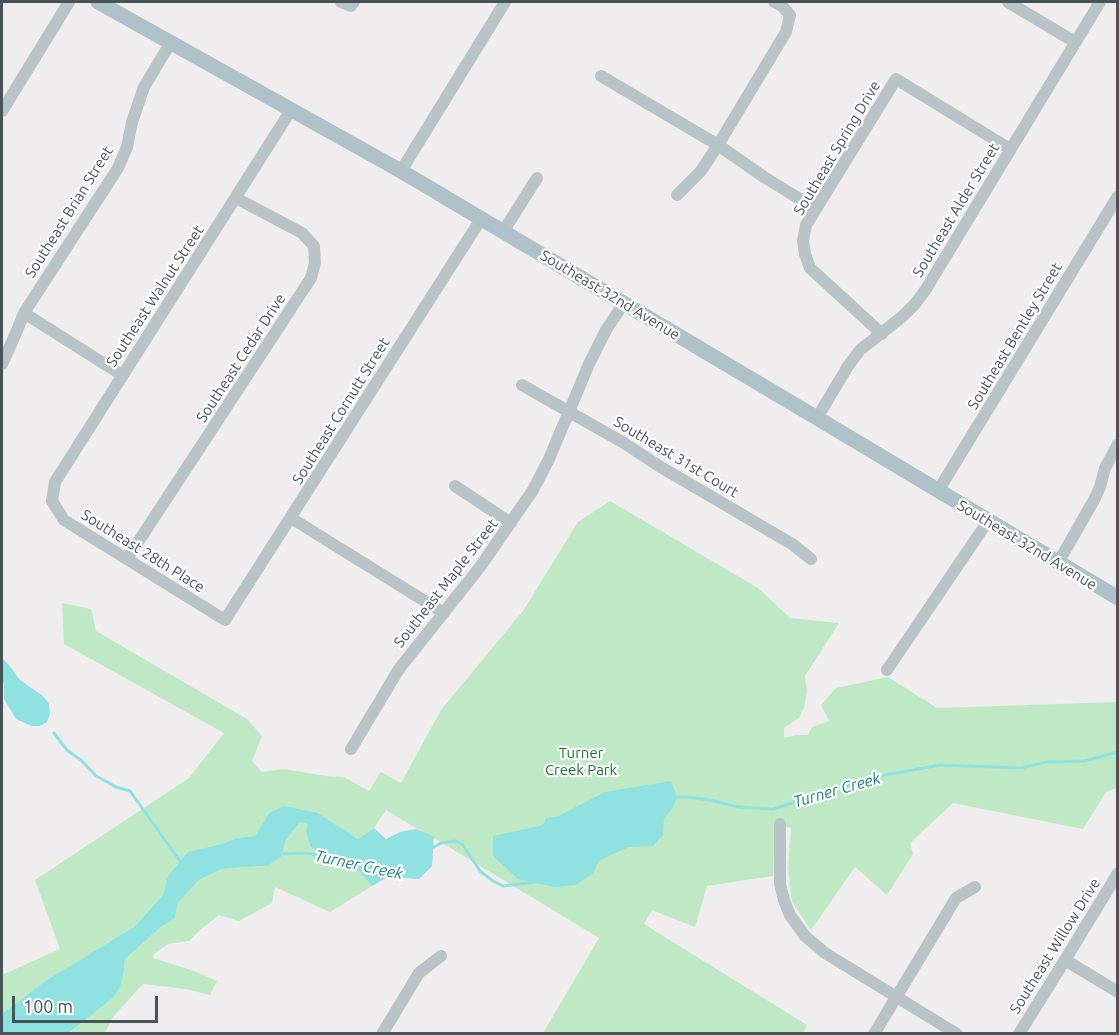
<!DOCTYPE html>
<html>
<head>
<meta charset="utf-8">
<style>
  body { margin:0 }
  #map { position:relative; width:1119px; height:1035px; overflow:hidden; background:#efeded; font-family:Ubuntu,sans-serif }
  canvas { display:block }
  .frame { position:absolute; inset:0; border:3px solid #475458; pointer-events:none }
  .scale { position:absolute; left:12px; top:996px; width:146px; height:27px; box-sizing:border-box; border:3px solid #475458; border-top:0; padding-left:8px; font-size:18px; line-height:21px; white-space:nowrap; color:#475458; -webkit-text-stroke:4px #fff; paint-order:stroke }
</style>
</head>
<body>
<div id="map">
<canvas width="1119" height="1035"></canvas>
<div class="frame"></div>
<div class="scale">100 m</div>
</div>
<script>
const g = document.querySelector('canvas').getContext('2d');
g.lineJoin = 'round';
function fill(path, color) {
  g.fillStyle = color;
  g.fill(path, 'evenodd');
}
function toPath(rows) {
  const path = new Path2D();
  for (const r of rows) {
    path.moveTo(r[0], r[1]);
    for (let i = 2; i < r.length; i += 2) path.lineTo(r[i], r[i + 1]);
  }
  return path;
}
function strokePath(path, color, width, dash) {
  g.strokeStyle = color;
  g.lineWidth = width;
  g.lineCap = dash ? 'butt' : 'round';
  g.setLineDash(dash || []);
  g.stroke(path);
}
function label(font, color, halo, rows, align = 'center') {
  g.font = font + ' Ubuntu,sans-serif';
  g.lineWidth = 4.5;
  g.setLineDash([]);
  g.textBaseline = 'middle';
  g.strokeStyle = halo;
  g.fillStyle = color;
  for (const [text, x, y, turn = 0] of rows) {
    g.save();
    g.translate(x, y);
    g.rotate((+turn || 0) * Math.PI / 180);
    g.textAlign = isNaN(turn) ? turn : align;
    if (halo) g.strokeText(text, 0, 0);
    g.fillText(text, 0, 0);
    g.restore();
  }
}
fill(toPath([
  [610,501,758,588,790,618,839,623,805,676,807,691,804,707,799,718,784,728,784,738,796,735,808,735,812,727,829,721,821,705,836,688,888,677,937,708,1117,702,1117,788,1106,792,1083,829,953,803,910,843,913,854,887,895,855,867,811,930,792,902,788,868,791,828,775,825,773,876,707,886,695,927,652,910,644,924,807,1025,803,1033,543,1033,599,938,434,838,434,836,419,830,386,810,374,828,358,839,318,813,269,813,255,836,237,838,218,845,168,876,163,895,134,927,45,981,2,1014,2,975,60,949,35,880,189,778,224,733,64,644,62,603,91,609,96,631,247,719,262,736,252,761,262,772,284,769,325,776,344,777,369,791,381,772,401,783,441,710,523,611,578,522],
  [300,822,307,824,306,832,310,846,322,855,330,864,359,871,372,886,330,912,275,887,272,903,239,921,219,915,201,929,189,941,168,944,154,954,153,958,194,971,217,981,210,995,186,989,143,984,112,1018,105,1033,68,1034,113,998,124,971,125,959,161,927,175,918,178,903,199,880,222,869,260,866,268,866,281,857,286,840]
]), '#bfe9c5');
fill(toPath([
  [2,658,9,665,20,680,43,696,49,704,50,714,47,722,40,726,32,726,16,719,4,699,4,684,2,681],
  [671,781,677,797,673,808,664,818,663,835,653,846,629,847,600,860,593,873,576,885,554,887,518,879,493,856,493,836,539,826,605,792],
  [284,806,318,813,358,839,374,828,386,839,400,832,416,829,434,836,432,866,419,879,388,877,372,886,359,871,330,864,322,855,310,846,306,832,307,824,300,822,286,840,281,857,268,866,260,866,222,869,199,880,178,903,175,918,161,927,125,959,124,971,120,987,113,998,70,1032,68,1034,2,1033,2,1014,45,981,134,927,163,895,168,876,188,852,218,845,237,838,255,836,269,813]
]), '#90e2e0');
strokePath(toPath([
  [54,733,67,750,81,760,96,776,116,787,130,791,182,864],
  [676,797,688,797,710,800,738,807,773,809,874,777,940,765,1021,768,1046,762,1084,761,1118,752],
  [545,826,547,820,555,818,558,818],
  [432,848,441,843,456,841,463,845,480,871,493,881,503,886,537,882],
  [280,854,304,853,324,855]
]), '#90e2e0', 3);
strokePath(toPath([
  [341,2,351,6,354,2],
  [1008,2,1075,42],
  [601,76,718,145,764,177,816,209],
  [291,110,55,482,52,501,64,520,225,620,481,219],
  [2,111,69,2],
  [401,171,505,2],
  [677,195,701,171,718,145,786,32,790,15,782,6,774,2],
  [503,232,537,178],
  [24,313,122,375],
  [882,334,810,268,805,254,803,241,806,225,896,79,1010,149],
  [2,364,16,333,24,313,118,168,127,147,132,122,144,87,171,42],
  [522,385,624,443,659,466,792,544,811,559],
  [817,418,848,366,860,350,903,316,915,304,926,289,1100,2],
  [455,486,511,523],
  [938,491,1118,196],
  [291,518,444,613],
  [127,559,311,278,315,263,314,246,302,233,236,198],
  [1058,563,1094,500,1100,487,1105,468,1118,444],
  [887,670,988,521],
  [351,749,399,669,480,567,533,490,549,459,589,364,606,330,624,303],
  [780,824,780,884,784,900,790,915,805,936,825,953,957,1034],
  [1065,960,1118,992],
  [382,1034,419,973,441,956],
  [874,1034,956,898,975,887],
  [1019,1034,1065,960,1118,873]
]), '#b9c4c8', 12);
strokePath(toPath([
  [98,2,401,171,817,418,1118,598]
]), '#afc2c9', 15);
label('15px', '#475458', '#fff', [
  ["Southeast Spring Drive",837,148,-59],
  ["Southeast Alder Street",956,210,-59],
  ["Southeast Brian Street",69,212,-58],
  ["Southeast 32nd Avenue",610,295,31],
  ["Southeast Walnut Street",155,296,-57],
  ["Southeast Bentley Street",1015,336,-59],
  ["Southeast Cedar Drive",241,358,-57],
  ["Southeast Cornutt Street",341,411,-58],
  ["Southeast 31st Court",676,457,31],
  ["Southeast 32nd Avenue",1027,545,31],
  ["Southeast 28th Place",143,551,32],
  ["Southeast Maple Street",446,583,-52],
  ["Southeast Willow Drive",1055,946,-58]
]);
label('15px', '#1f7235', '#fff', [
  ["Turner",581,753],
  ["Creek Park",581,770]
]);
label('italic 16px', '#198481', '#fff', [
  ["Turner Creek",837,790,-16],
  ["Turner Creek",359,865,12]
]);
</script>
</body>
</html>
